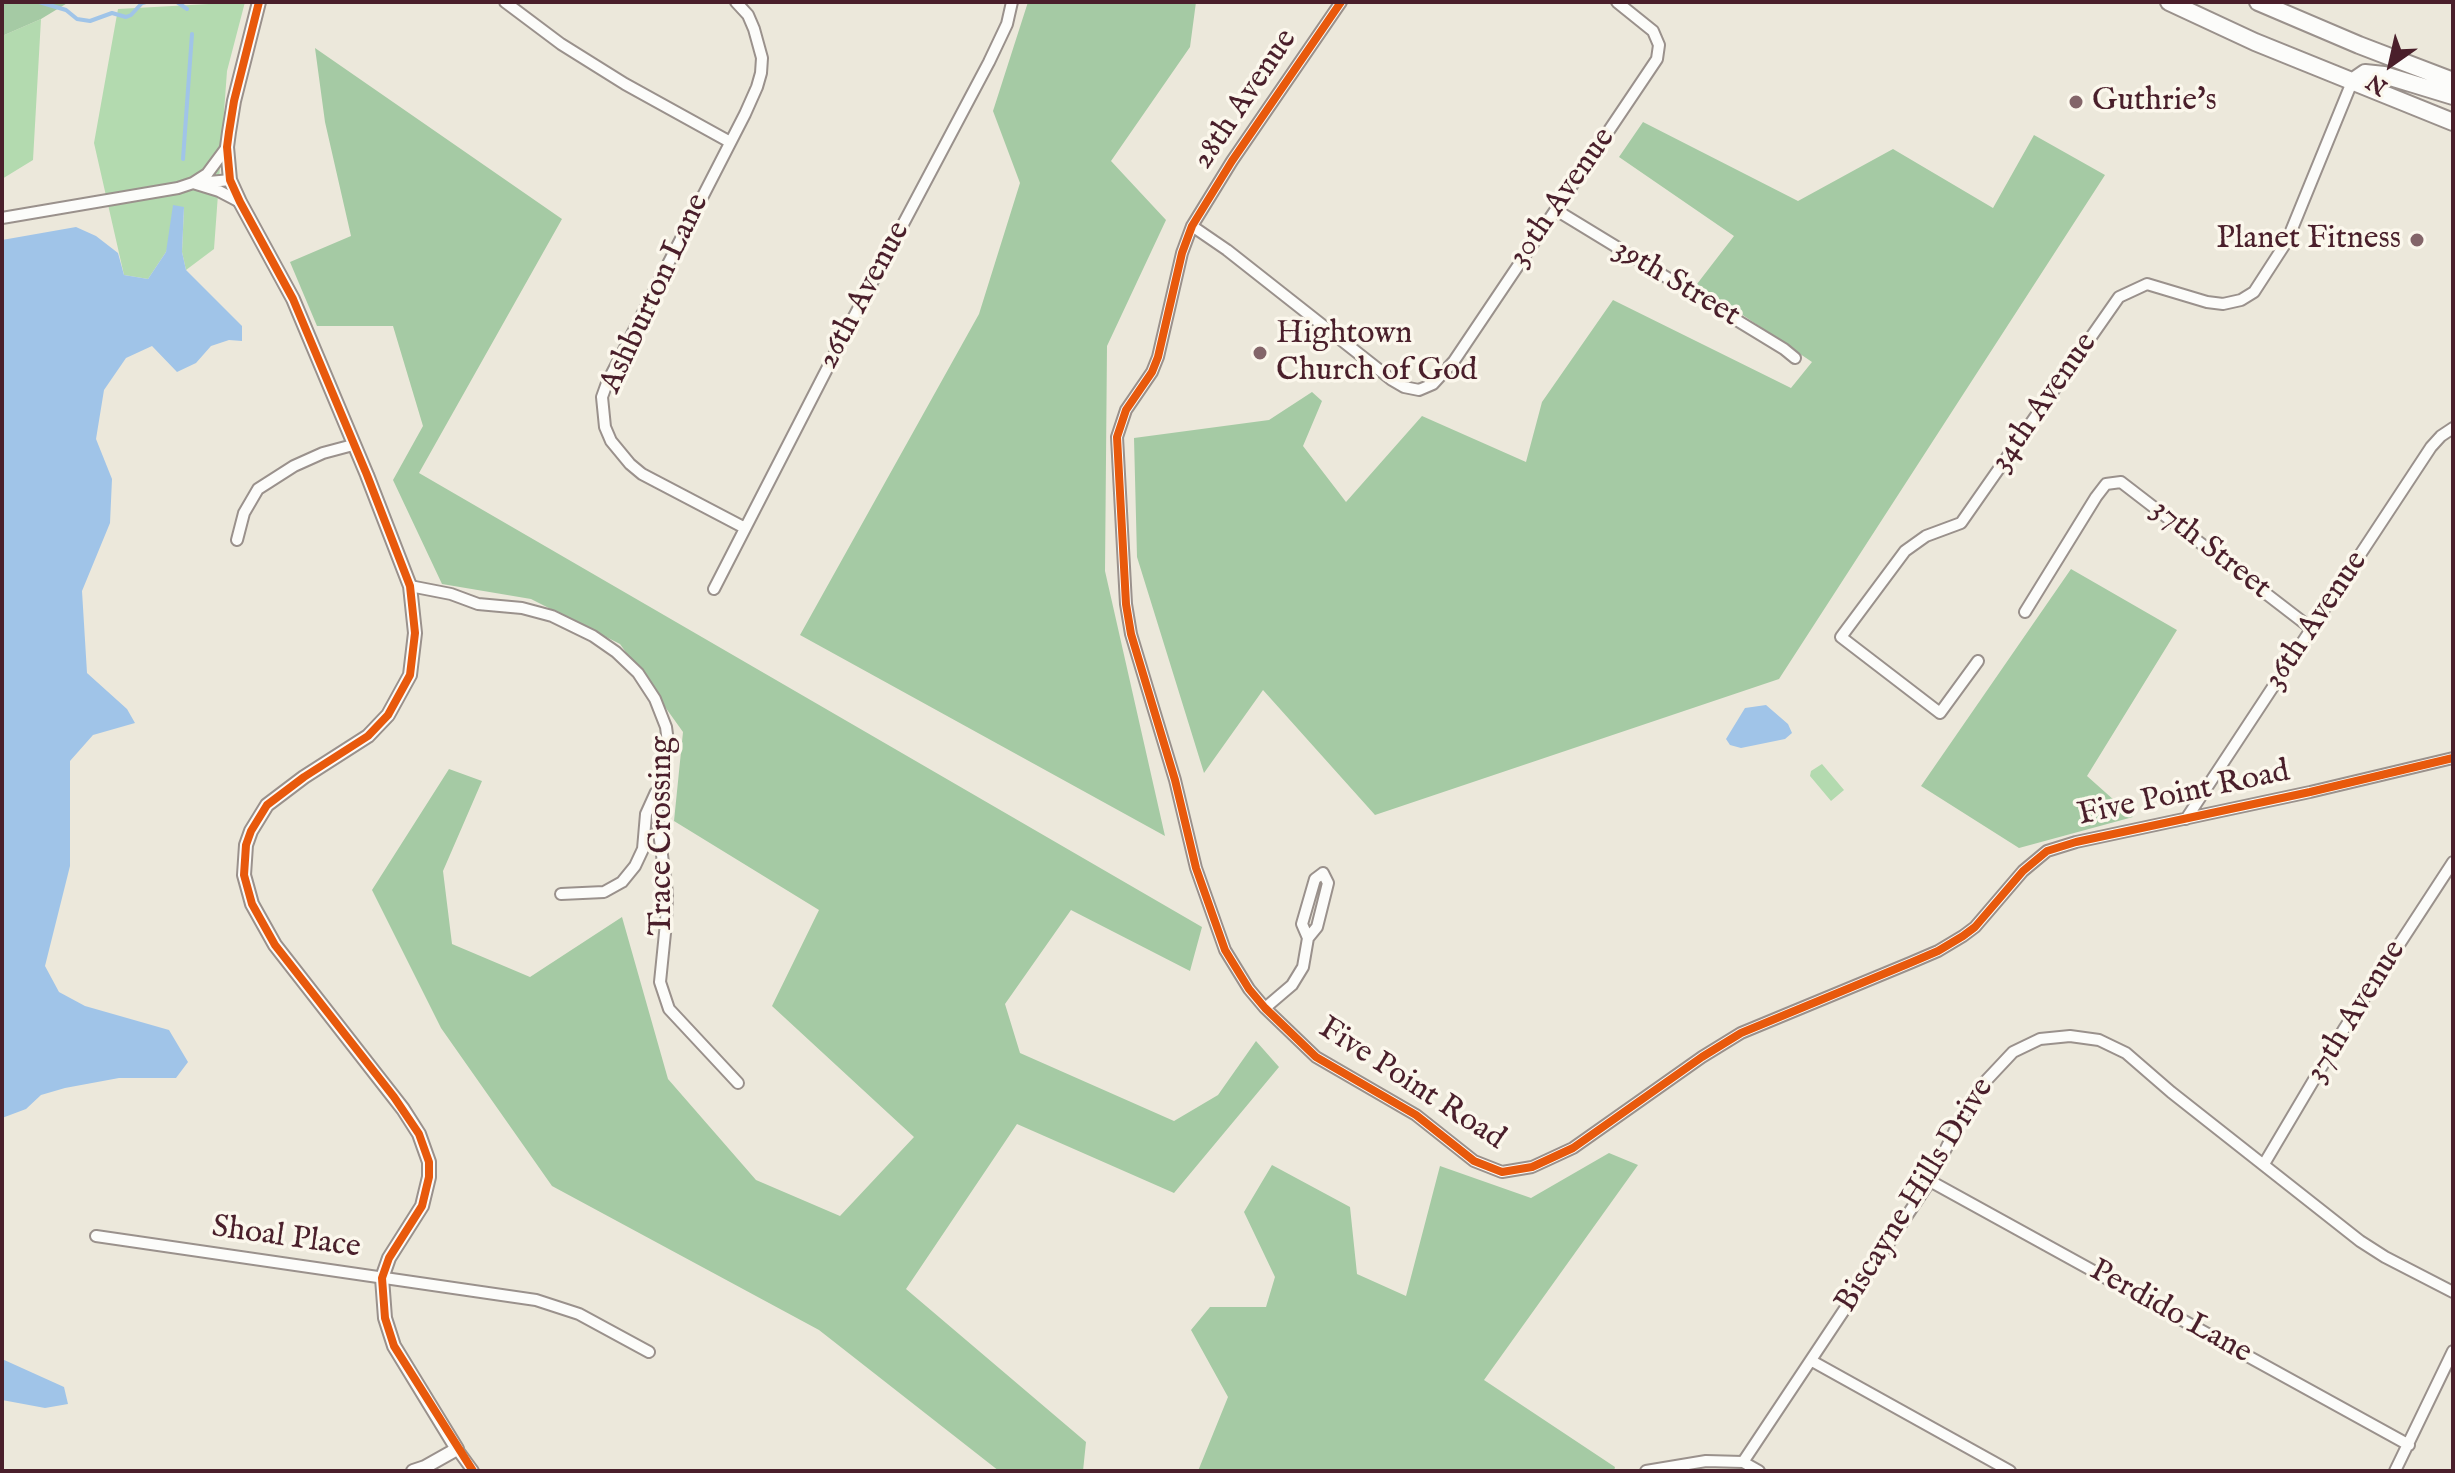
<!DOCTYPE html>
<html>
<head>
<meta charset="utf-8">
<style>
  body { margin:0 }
  #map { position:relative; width:2455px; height:1473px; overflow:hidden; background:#ece8db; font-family:"IM FELL English",serif }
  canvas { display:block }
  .frame { position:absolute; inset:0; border:4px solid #4a1f2b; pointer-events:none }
  .north { position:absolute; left:2351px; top:24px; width:80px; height:80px; -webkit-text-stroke:6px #fbf7ec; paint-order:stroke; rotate:214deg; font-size:22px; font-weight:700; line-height:32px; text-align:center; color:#4a1f2b }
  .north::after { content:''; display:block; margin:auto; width:28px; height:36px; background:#4a1f2b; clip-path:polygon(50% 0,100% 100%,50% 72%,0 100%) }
</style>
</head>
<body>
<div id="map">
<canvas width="2455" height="1473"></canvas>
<div class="frame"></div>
<div class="north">N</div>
</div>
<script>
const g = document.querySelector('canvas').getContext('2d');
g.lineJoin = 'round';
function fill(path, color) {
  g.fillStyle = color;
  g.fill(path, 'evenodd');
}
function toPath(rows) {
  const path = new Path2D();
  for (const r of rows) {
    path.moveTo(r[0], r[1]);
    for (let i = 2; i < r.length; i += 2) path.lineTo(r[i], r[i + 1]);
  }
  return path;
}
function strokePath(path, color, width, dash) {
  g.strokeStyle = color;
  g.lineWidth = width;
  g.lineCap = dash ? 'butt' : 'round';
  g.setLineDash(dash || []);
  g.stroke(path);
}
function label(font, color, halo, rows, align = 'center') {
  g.font = font + ' "IM FELL English",serif';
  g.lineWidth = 7;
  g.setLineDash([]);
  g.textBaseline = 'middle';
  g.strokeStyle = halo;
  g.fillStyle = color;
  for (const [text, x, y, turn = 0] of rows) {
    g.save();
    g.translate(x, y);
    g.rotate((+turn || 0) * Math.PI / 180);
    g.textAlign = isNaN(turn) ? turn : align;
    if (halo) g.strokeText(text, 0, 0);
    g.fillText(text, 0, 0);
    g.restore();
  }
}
fill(toPath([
  [245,2,227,71,214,249,186,270,182,252,184,207,166,252,148,279,124,275,94,143,118,9],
  [41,19,33,160,2,179,2,36],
  [1822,764,1844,790,1831,801,1810,776,1811,771]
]), '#b3daaf');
fill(toPath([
  [2,2,69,2,41,19,2,36],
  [1028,2,1196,2,1190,47,1111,161,1166,220,1107,346,1105,571,1165,836,800,635,979,314,1020,183,993,111],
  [315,48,562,219,419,473,1202,927,1190,971,1071,910,1005,1004,1020,1053,1174,1121,1218,1095,1256,1041,1279,1067,1174,1193,1017,1124,906,1289,1086,1442,1083,1471,999,1471,819,1330,552,1186,441,1028,372,890,449,769,482,781,443,871,452,944,530,977,622,917,668,1079,756,1180,840,1216,914,1137,772,1006,819,910,674,821,683,732,620,644,531,599,442,584,393,480,423,426,393,326,317,326,290,262,351,236,325,122],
  [1643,122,1798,201,1893,149,1993,208,2034,135,2105,175,1779,679,1375,815,1263,690,1204,773,1137,557,1134,438,1269,420,1312,392,1322,401,1303,446,1346,502,1422,416,1526,462,1542,402,1613,300,1791,388,1812,362,1697,284,1734,236,1619,157],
  [2071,569,2177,630,2087,776,2133,817,2019,848,1921,786],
  [1609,1153,1638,1165,1484,1380,1615,1467,1614,1471,1198,1471,1228,1397,1191,1330,1210,1307,1266,1307,1275,1277,1244,1212,1272,1165,1350,1207,1357,1274,1406,1296,1440,1166,1531,1198]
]), '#a5caa4');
fill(toPath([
  [173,205,184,207,182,252,186,270,242,326,242,341,229,340,211,346,196,363,177,372,152,346,126,358,104,390,96,439,112,479,110,523,82,591,87,673,127,709,135,723,93,735,70,761,70,866,45,966,59,992,85,1006,169,1030,188,1062,176,1078,119,1078,65,1088,41,1095,26,1109,2,1118,2,240,76,227,96,236,118,253,124,275,148,279,166,252],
  [1766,705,1788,724,1792,733,1785,739,1741,748,1730,745,1726,739,1745,708],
  [2,1359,64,1387,68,1404,45,1408,2,1400]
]), '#a0c4e8');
strokePath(toPath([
  [39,2,66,10,77,19,90,21,112,13,126,17,131,15,142,3,146,2],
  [177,2,187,9],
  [183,159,192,34]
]), '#a0c4e8', 4);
const minor = toPath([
  [505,2,561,44,625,84,730,142],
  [736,2,748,15,754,29,762,58,761,73,757,87,745,114,607,383,602,397,605,427,611,441,630,464,642,474,745,528],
  [1341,2,1232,161,1192,226,1182,253,1158,357,1152,372,1126,410,1117,437,1126,604,1131,634,1175,780,1196,868,1225,950,1249,989,1265,1008,1316,1057,1416,1115,1474,1161,1502,1172,1532,1167,1573,1148,1702,1057,1741,1033,1910,963,1938,951,1963,936,1975,927,2023,871,2047,851,2076,842,2310,792,2453,758],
  [193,183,207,174,227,147],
  [199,183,230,180],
  [1556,210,1784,349,1795,358],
  [2,218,178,188,193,183,219,191,240,202],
  [1192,226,1227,250,1392,380,1404,387,1419,390,1433,384,1454,361,1657,59,1659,45,1653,31,1617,2],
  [237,540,244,513,258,489,294,466,323,453,353,445],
  [410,586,451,594,478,604,522,608,552,616,593,636,616,652,638,673,655,699,666,727,668,742,657,802,657,817,667,893,666,923,660,982,669,1009,738,1083],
  [714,589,848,328,989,62,1007,24,1012,2],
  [2025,612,2096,497,2106,484,2121,482,2312,629],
  [1978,661,1940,713,1841,637,1905,551,1926,536,1961,523,2119,297,2147,284,2207,302,2223,304,2241,300,2254,292,2287,241,2352,82],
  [2186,819,2431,447,2441,436,2453,428],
  [561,894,604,892,622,882,635,866,643,849,646,814,656,792],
  [1265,1008,1292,985,1303,967,1308,938,1317,927,1328,883,1323,873,1315,879,1302,924,1308,938],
  [2264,1164,2344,1029,2453,862],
  [1930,1181,2409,1445],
  [96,1236,536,1300,579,1314,649,1352],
  [1812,1361,2010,1471],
  [457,1449,473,1471],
  [1743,1462,1930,1181,1965,1110,1982,1085,2013,1052,2040,1039,2070,1036,2099,1040,2126,1053,2171,1092,2360,1241,2385,1257,2453,1292],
  [1646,1471,1706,1461,1743,1462,1759,1471],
  [2395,1471,2453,1351]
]);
const tertiary = toPath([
  [259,2,234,101,229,132,227,147,230,180,240,202,293,299,367,475,410,586,415,633,410,675,388,715,368,736,304,777,267,805,251,831,246,845,244,875,252,904,275,945,403,1109,419,1134,429,1162,429,1177,422,1206,389,1258,382,1278,385,1318,394,1346,457,1449,425,1467,413,1471]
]);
const trunk = toPath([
  [2169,2,2255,42,2453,122],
  [2258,2,2359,45,2453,81],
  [2352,82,2365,73,2384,75,2453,96]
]);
strokePath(minor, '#9a918c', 14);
strokePath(tertiary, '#9a918c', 16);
strokePath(trunk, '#9a918c', 20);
strokePath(minor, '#fcfcfa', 10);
strokePath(tertiary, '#fcfcfa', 12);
strokePath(trunk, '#fcfcfa', 16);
strokePath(toPath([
  [259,2,234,101,229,132,227,147,230,180,240,202,293,299,367,475,410,586,415,633,410,675,388,715,368,736,304,777,267,805,251,831,246,845,244,875,252,904,275,945,394,1097,419,1134,429,1162,429,1177,422,1206,389,1258,382,1278,385,1318,394,1346,473,1471],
  [1341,2,1232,161,1192,226,1182,253,1158,357,1152,372,1126,410,1117,437,1126,604,1131,634,1175,780,1196,868,1225,950,1249,989,1265,1008,1316,1057,1416,1115,1474,1161,1502,1172,1532,1167,1573,1148,1702,1057,1741,1033,1910,963,1938,951,1963,936,1975,927,2023,871,2047,851,2076,842,2310,792,2453,758]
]), '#e8590c', 8);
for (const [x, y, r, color] of [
  [2076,102,8,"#836569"],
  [2417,240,8,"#836569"],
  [1260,353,8,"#836569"]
]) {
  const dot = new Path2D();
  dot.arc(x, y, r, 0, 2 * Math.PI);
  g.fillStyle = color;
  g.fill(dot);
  strokePath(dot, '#fbf7ec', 3);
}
label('32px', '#4a1f2b', '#fbf7ec', [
  ["28th Avenue",1246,100,-56],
  ["30th Avenue",1563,198,-55],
  ["39th Street",1676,284,31],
  ["Ashburton Lane",656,294,-65],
  ["26th Avenue",865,296,-62],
  ["34th Avenue",2045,403,-55],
  ["37th Street",2210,550,38],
  ["36th Avenue",2317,621,-56],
  ["Five Point Road",2184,795,-12],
  ["Trace Crossing",663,836,-90],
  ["37th Avenue",2357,1012,-58],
  ["Five Point Road",1411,1085,33],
  ["Biscayne Hills Drive",1916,1196,-58],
  ["Shoal Place",286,1239,8],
  ["Perdido Lane",2170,1313,29]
]);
label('32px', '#4a1f2b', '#fbf7ec', [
  ["Guthrie's",2092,102],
  ["Planet Fitness",2401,240,"right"],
  ["Hightown",1276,335],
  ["Church of God",1276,372]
], 'left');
</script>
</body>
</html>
